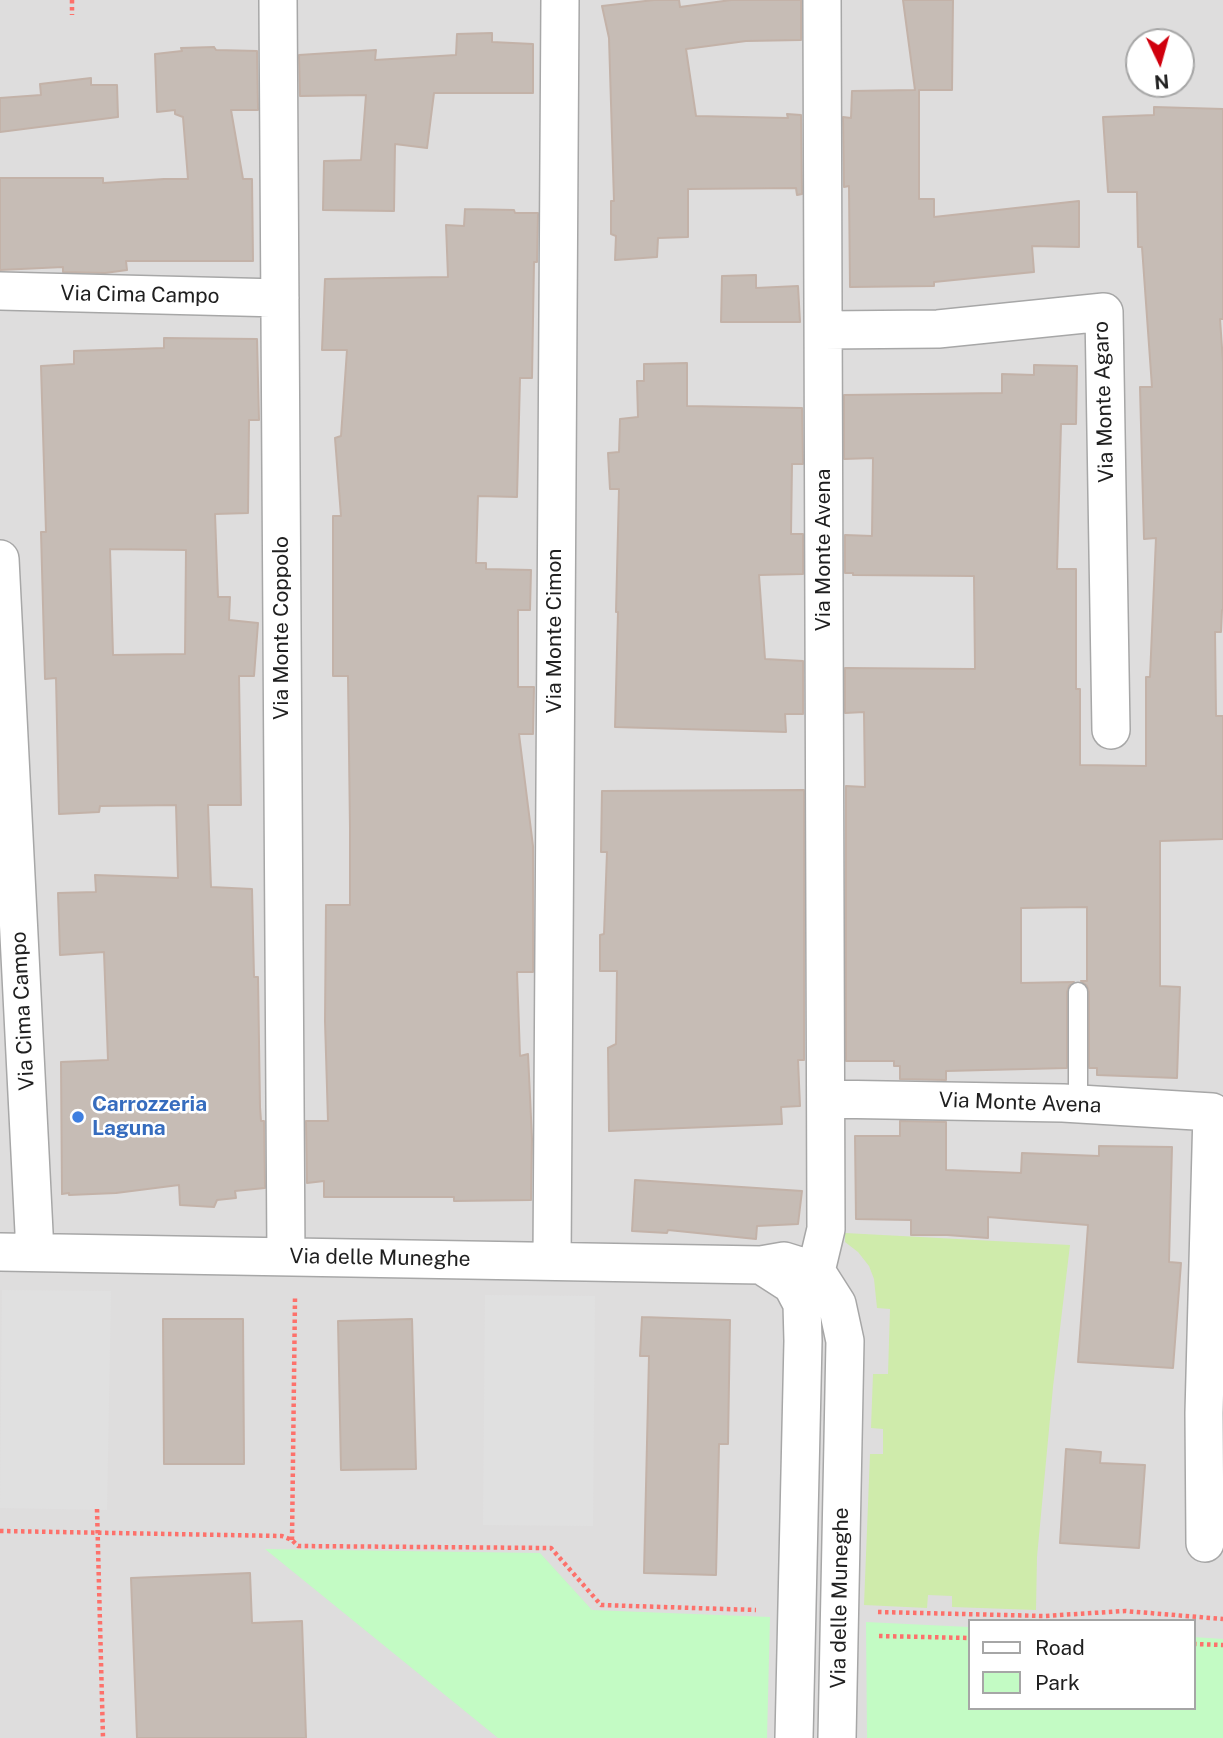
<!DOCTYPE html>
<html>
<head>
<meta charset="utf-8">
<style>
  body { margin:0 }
  #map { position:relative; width:1223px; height:1738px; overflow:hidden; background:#f1ece6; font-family:"Public Sans",sans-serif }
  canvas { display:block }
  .legend { position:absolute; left:968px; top:1619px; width:228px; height:91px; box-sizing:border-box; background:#fff; border:2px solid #a6a6a6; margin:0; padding:9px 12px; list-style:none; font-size:21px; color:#202020 }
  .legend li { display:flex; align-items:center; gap:14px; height:35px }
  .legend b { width:35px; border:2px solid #a6a6a6 }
  .north { position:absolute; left:1125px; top:28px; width:70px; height:70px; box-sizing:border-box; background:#fff; border:2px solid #a6a6a6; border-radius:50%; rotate:175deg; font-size:19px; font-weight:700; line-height:28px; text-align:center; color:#202020 }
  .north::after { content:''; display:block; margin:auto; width:24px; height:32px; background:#d0000d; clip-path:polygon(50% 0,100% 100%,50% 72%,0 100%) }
</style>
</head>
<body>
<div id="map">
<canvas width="1223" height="1738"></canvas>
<ul class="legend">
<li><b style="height:9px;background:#fff"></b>Road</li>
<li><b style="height:19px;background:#c3fbc4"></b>Park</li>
</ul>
<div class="north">N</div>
</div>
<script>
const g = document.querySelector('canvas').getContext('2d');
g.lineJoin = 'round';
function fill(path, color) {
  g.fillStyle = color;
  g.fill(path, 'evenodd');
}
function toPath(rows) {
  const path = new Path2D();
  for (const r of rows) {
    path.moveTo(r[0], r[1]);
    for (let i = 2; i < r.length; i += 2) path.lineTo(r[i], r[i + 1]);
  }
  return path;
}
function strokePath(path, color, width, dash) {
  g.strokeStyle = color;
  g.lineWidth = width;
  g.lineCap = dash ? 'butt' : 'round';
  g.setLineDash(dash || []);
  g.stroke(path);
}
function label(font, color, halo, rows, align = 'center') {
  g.font = font + ' "Public Sans",sans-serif';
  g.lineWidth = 5;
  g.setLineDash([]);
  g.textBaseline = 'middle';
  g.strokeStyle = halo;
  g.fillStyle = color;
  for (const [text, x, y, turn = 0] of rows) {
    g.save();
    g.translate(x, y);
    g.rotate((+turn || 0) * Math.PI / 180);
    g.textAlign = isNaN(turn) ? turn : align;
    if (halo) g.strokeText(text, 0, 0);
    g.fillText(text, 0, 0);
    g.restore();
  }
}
fill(toPath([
  [0,0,1223,0,1223,1738,0,1738],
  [1139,42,1181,42,1181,84,1139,84],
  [969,1621,1193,1621,1193,1708,969,1708]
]), '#dedddd');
fill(toPath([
  [845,1233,1070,1245,1053,1387,1037,1557,1036,1610,952,1607,952,1596,928,1595,927,1608,864,1605,870,1454,883,1454,883,1429,871,1428,873,1374,888,1374,890,1309,877,1308,874,1279,869,1266,858,1252,845,1242]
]), '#cfebab');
fill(toPath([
  [265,1549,540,1553,592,1610,770,1617,767,1738,498,1738],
  [866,1622,969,1627,969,1708,1193,1708,1193,1637,1223,1639,1223,1738,867,1738]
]), '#c3fbc4');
fill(toPath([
  [2,1290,111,1291,107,1510,0,1508],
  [485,1295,595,1296,593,1526,483,1525]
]), '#e0e0e0');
const building = toPath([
  [654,0,679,0,680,7,731,0,801,0,801,40,746,41,686,49,696,116,788,118,787,114,801,115,802,194,797,195,796,188,688,189,688,237,658,238,657,257,615,260,616,236,611,234,611,201,614,201,609,38,602,6,654,0],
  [903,0,953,0,952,90,919,90,919,199,934,199,934,217,1079,201,1079,247,1032,246,1034,272,934,282,934,286,850,287,849,186,844,187,843,117,851,118,852,91,915,90,903,0],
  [492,33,492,42,533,44,533,93,434,93,427,148,395,144,394,211,323,210,324,161,361,160,366,95,300,96,299,55,376,50,375,60,456,55,457,34,492,33],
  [214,47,216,50,257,51,258,110,231,110,243,179,252,179,253,261,126,261,127,270,105,273,63,272,63,267,0,270,0,178,103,178,103,183,164,179,188,179,183,117,175,114,175,110,157,112,155,54,182,51,181,48,214,47],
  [91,78,91,85,117,85,118,117,0,132,0,98,41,95,40,84,91,78],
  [1154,107,1223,109,1223,319,1220,319,1223,362,1223,610,1222,610,1221,632,1215,632,1216,716,1223,716,1223,839,1160,841,1160,986,1180,987,1177,1078,1097,1075,1097,1068,1089,1068,1089,992,1087,986,1081,981,1087,981,1087,907,1021,908,1021,983,1074,982,1069,986,1067,992,1067,1068,946,1071,946,1080,900,1079,900,1066,894,1066,894,1061,846,1061,846,786,865,787,864,712,845,713,845,668,975,669,974,576,853,575,853,573,845,573,845,535,872,536,873,458,844,459,844,395,1002,393,1002,374,1034,375,1034,365,1077,366,1076,424,1061,424,1057,569,1076,569,1076,689,1080,689,1080,765,1146,766,1146,677,1150,677,1156,538,1144,539,1140,387,1152,387,1142,247,1138,247,1137,192,1108,192,1103,117,1154,115,1154,107],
  [465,209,514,210,515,213,538,213,537,262,534,262,532,378,520,378,517,497,478,496,476,563,486,563,486,569,531,570,530,610,518,610,518,687,534,687,533,734,519,734,533,846,533,972,517,972,520,1056,528,1054,532,1139,531,1200,454,1201,454,1197,324,1197,324,1181,307,1183,306,1121,328,1121,325,1021,326,905,350,905,350,828,348,676,333,676,333,516,341,516,335,438,341,436,347,350,322,350,325,279,448,277,446,225,464,226,465,209],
  [756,275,756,288,798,286,800,322,721,322,722,276,756,275],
  [164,338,257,339,259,420,249,420,248,513,215,514,218,597,230,597,229,620,258,623,254,676,239,676,241,805,208,805,211,887,252,889,254,977,258,977,260,1107,261,1121,264,1121,265,1188,235,1191,236,1198,217,1200,214,1207,180,1205,179,1185,116,1193,69,1195,69,1193,62,1194,61,1062,108,1060,104,952,60,955,58,893,96,892,95,875,178,878,176,805,100,806,99,812,59,814,56,678,45,679,41,532,46,532,41,366,74,364,74,351,164,348,164,338],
  [110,549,186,550,185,654,113,655,110,549],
  [687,363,687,406,802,408,803,464,792,464,791,534,803,534,803,574,759,575,765,659,803,661,803,714,785,714,786,732,615,727,618,612,616,612,619,489,610,489,608,453,619,452,620,419,638,417,637,381,644,381,644,364,687,363],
  [804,790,804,1060,798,1060,800,1106,781,1107,782,1124,609,1131,608,1048,616,1044,617,971,600,971,600,935,604,934,607,852,601,852,602,791,804,790],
  [900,1121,946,1122,946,1170,1021,1173,1022,1153,1099,1156,1099,1146,1172,1147,1169,1262,1181,1263,1173,1368,1078,1362,1088,1225,988,1217,988,1238,947,1235,911,1235,911,1220,856,1219,855,1136,900,1136,900,1121],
  [635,1180,802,1191,798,1224,757,1226,756,1239,668,1230,667,1233,632,1231,635,1180],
  [642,1317,730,1320,728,1444,719,1444,716,1575,644,1573,649,1356,640,1356,642,1317],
  [163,1319,243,1319,244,1464,164,1464,163,1319],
  [412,1319,416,1469,341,1470,338,1321,412,1319],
  [1066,1449,1101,1452,1100,1463,1145,1465,1139,1548,1060,1543,1066,1449],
  [250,1573,252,1623,302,1621,306,1738,137,1738,131,1578,250,1573]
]);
fill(building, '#c6bcb5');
strokePath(building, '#c3b2a8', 2);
const service = toPath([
  [1078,992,1078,1104]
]);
const minor = toPath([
  [278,0,286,1256],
  [0,291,280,298],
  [824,330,938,329,1104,312,1111,730],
  [0,559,35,1252],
  [827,1099,1063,1103,1212,1112,1204,1413,1205,1543],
  [0,1252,761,1265,784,1261,816,1271,837,1304,845,1341,837,1738],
  [552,1261,560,0],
  [761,1265,792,1285,802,1304,803,1341,794,1738],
  [816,1271,826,1229,822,0]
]);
strokePath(service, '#a7a7a7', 21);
strokePath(minor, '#a7a7a7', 40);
strokePath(toPath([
  [72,0,72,15],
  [97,1509,103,1738],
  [0,1531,282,1536,292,1540,298,1546,551,1548,601,1605,756,1610],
  [292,1540,295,1298],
  [878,1612,1044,1616,1125,1611,1223,1619],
  [879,1636,969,1638],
  [1193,1644,1223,1645]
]), '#fd716b', 4.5, [3.5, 3.5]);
strokePath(service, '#fff', 18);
strokePath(minor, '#fff', 37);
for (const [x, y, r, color] of [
  [78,1117,7,"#3f7fe0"]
]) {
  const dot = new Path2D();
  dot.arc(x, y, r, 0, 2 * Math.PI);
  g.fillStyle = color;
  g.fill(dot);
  strokePath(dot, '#fff', 2.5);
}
label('21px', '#202020', '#fff', [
  ["Via Cima Campo",140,295,1],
  ["Via Monte Agaro",1104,402,-92],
  ["Via Monte Avena",824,550,-90],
  ["Via Monte Coppolo",282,628,-90],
  ["Via Monte Cimon",555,631,-90],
  ["Via Cima Campo",23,1011,-93],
  ["Via Monte Avena",1020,1103,2],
  ["Via delle Muneghe",380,1258,1],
  ["Via delle Muneghe",840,1598,-89]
]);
label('bold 21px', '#366cbe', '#fff', [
  ["Carrozzeria",92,1105],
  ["Laguna",92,1129]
], 'left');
</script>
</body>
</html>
